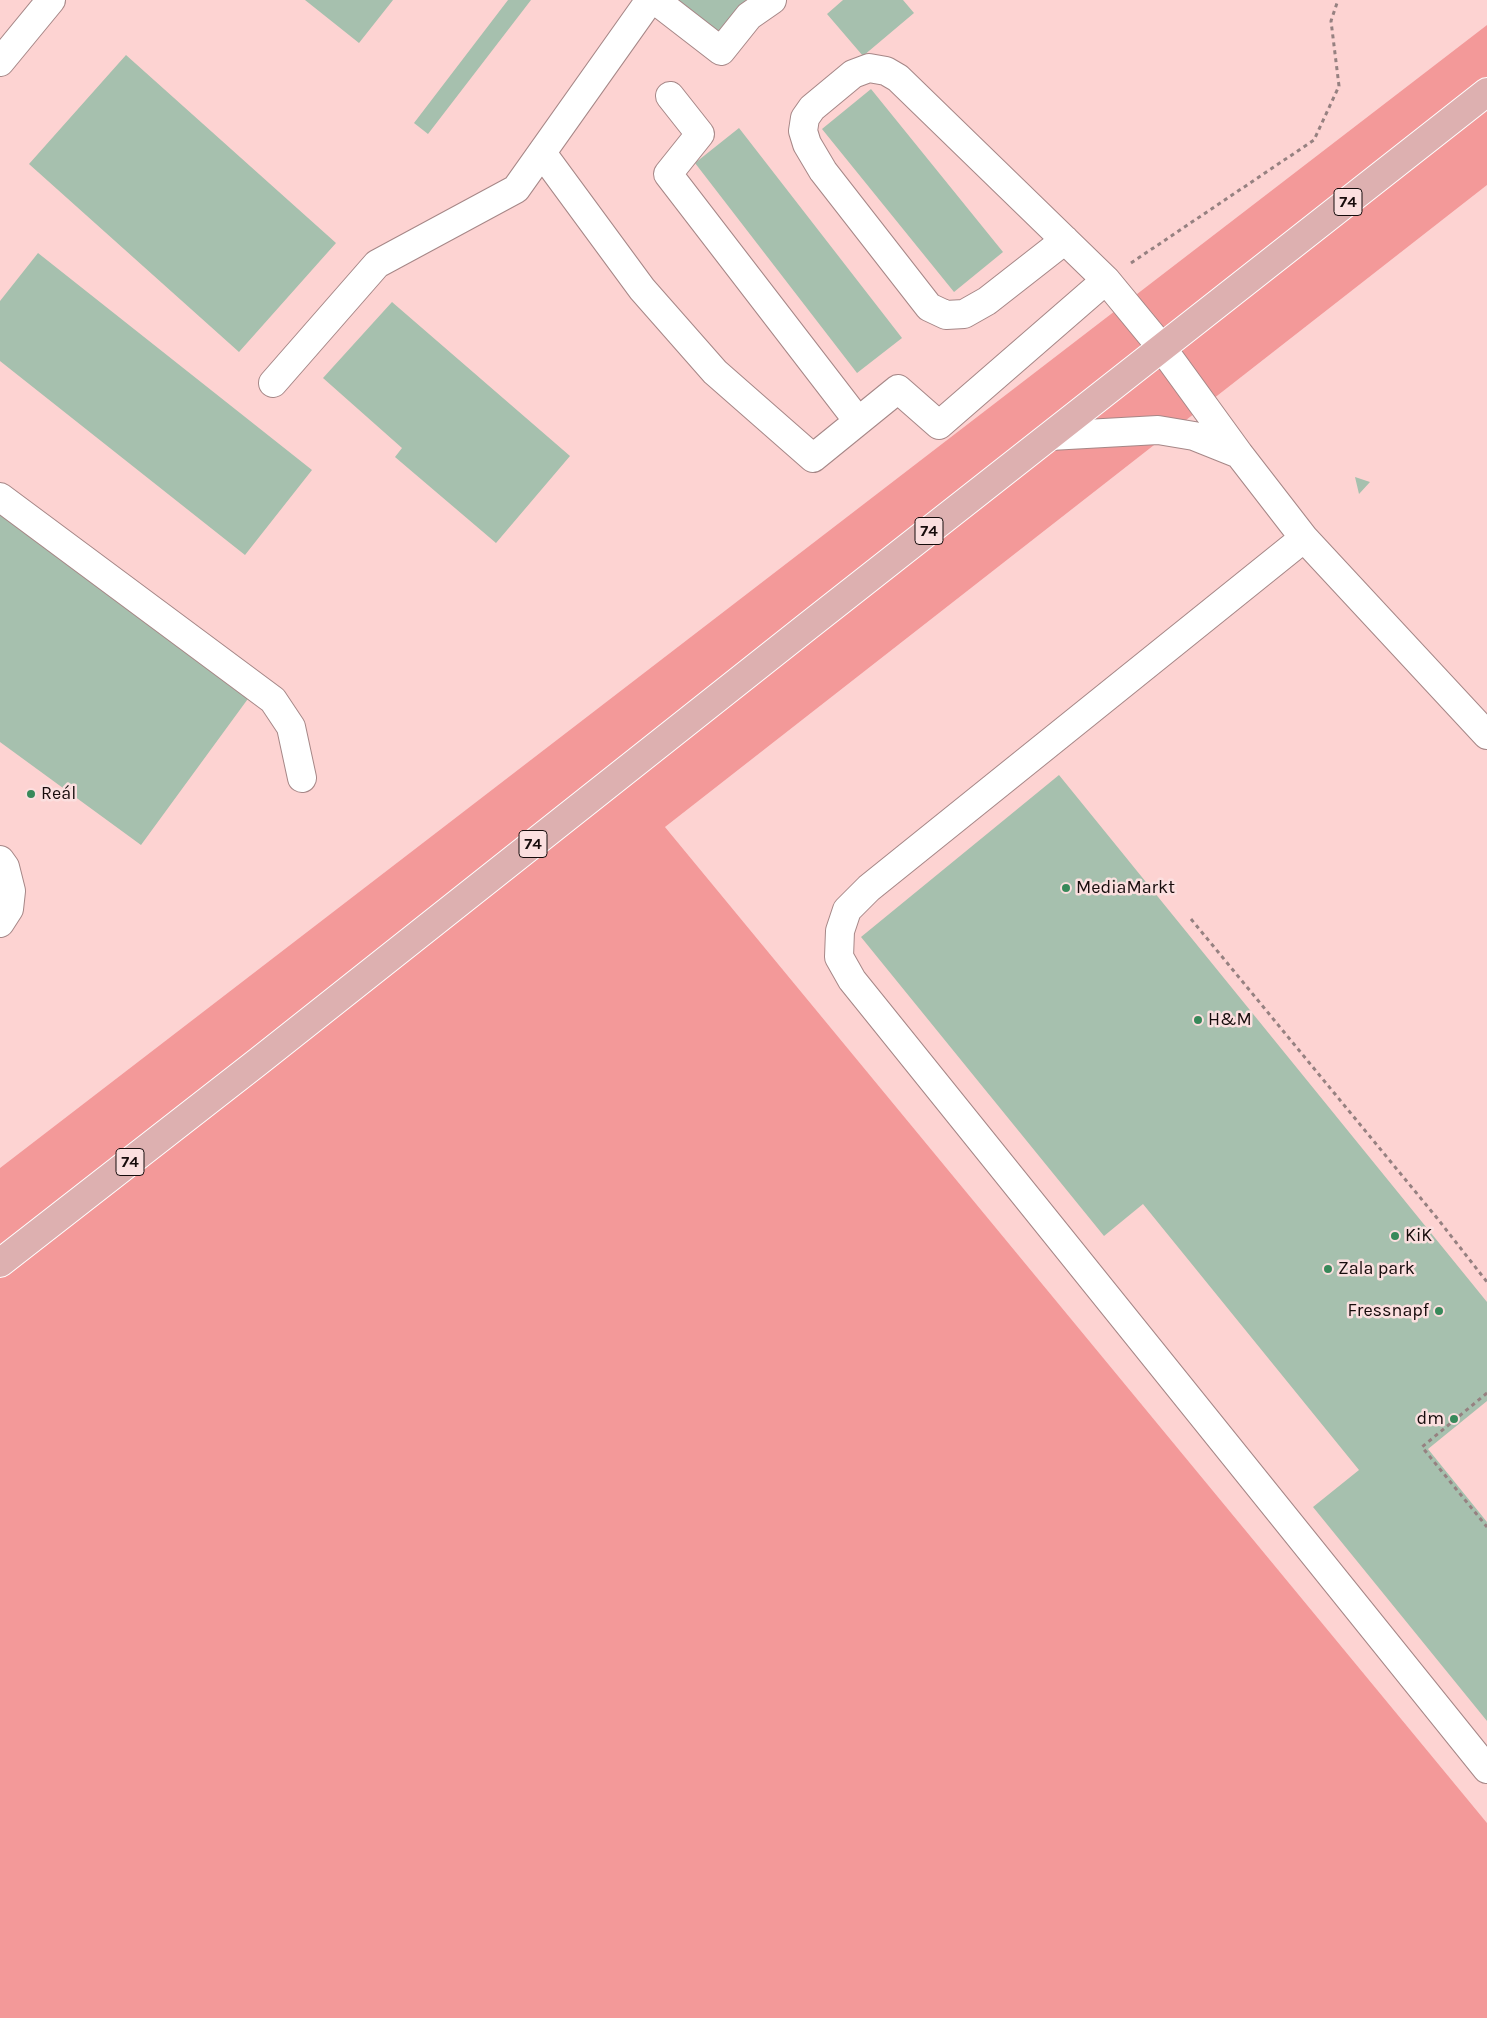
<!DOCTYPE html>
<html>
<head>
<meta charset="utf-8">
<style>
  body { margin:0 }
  canvas { display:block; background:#fbdfdf }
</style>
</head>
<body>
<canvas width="1487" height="2018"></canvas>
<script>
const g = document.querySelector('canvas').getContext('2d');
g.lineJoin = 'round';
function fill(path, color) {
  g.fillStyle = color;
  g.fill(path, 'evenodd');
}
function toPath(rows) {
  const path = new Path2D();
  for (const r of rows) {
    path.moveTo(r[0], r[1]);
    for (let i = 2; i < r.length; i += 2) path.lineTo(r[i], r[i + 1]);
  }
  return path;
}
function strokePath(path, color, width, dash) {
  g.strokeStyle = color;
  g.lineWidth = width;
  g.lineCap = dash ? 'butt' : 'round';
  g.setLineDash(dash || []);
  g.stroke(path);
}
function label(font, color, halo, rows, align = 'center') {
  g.font = font + ' Karla,sans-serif';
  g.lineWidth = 5;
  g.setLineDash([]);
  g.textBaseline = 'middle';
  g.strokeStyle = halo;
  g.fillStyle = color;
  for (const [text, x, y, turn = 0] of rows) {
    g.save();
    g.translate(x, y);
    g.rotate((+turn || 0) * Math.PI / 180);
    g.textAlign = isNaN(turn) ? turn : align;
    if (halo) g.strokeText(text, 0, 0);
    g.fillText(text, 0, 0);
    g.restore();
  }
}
fill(toPath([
  [0,0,1487,0,1487,25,0,1168],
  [1487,185,1487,1823,665,827]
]), '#fdd3d2');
fill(toPath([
  [1487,25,1487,185,665,827,1487,1823,1487,2018,0,2018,0,1168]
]), '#f39999');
fill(toPath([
  [305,0,393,0,359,43],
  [508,0,531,0,428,134,414,123],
  [668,0,746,0,716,38],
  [843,0,903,0,914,13,863,56,827,14],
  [126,55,336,243,239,352,29,164],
  [871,89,1003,252,954,292,822,129],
  [739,128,902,338,857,373,695,163],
  [38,253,312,470,245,555,0,361,0,301],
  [392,302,570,456,496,543,395,457,402,448,323,378],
  [1355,477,1370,482,1359,494],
  [0,513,250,696,141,845,0,742],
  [1059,775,1487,1302,1487,1401,1428,1449,1487,1522,1487,1721,1313,1507,1359,1470,1143,1204,1104,1236,861,937]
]), '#a6c0ae');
const minor = toPath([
  [655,0,721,51,749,16,772,0],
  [0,62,51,0],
  [670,96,700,134,668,174,858,421],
  [542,153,642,289,715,372,813,458,898,389,939,425,1106,280],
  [1065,240,987,301,964,314,946,315,929,307,823,171,807,144,803,131,805,118,812,108,853,74,869,68,886,71,898,78,1106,280,1162,348,1239,454,1304,538,1487,735],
  [273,383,377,264,516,189,650,0],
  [1050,436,1158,430,1194,436,1239,454],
  [0,497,273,700,291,727,302,778],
  [1304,538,869,888,847,910,840,931,839,957,852,980,881,1016,1487,1769],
  [0,860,5,867,11,891,9,909,0,923]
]);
const major = toPath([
  [0,1263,259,1061,808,626,1487,92]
]);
strokePath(minor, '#a68787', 30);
strokePath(major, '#fff', 30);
strokePath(toPath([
  [1131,263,1314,140,1339,86,1331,21,1338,0],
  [1191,919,1437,1218,1487,1282],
  [1487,1393,1422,1447,1487,1527]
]), '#968181', 3, [4, 4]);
strokePath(minor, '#fff', 28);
strokePath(major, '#ddb0b0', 28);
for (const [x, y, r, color] of [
  [31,794,5,"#38895a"],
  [1066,888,5,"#38895a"],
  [1198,1020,5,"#38895a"],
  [1395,1236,5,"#38895a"],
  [1328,1269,5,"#38895a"],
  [1439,1311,5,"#38895a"],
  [1454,1419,5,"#38895a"]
]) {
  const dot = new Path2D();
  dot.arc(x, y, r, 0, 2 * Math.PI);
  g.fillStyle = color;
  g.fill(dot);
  strokePath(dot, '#fbdfdf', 2);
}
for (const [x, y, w] of [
  [1348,202,28],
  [929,531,28],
  [533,844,28],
  [130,1162,28]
]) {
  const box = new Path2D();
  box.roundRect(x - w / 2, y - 13.5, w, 27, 4);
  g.fillStyle = '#fbdfdf';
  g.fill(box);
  strokePath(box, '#170c0c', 1);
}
label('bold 16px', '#170c0c', null, [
  ["74",1348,202],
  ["74",929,531],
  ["74",533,844],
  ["74",130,1162]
]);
label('18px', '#170c0c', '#fbdfdf', [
  ["Reál",41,794],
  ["MediaMarkt",1076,888],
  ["H&M",1208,1020],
  ["KiK",1405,1236],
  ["Zala park",1338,1269],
  ["Fressnapf",1429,1311,"right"],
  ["dm",1444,1419,"right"]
], 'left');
</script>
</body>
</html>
